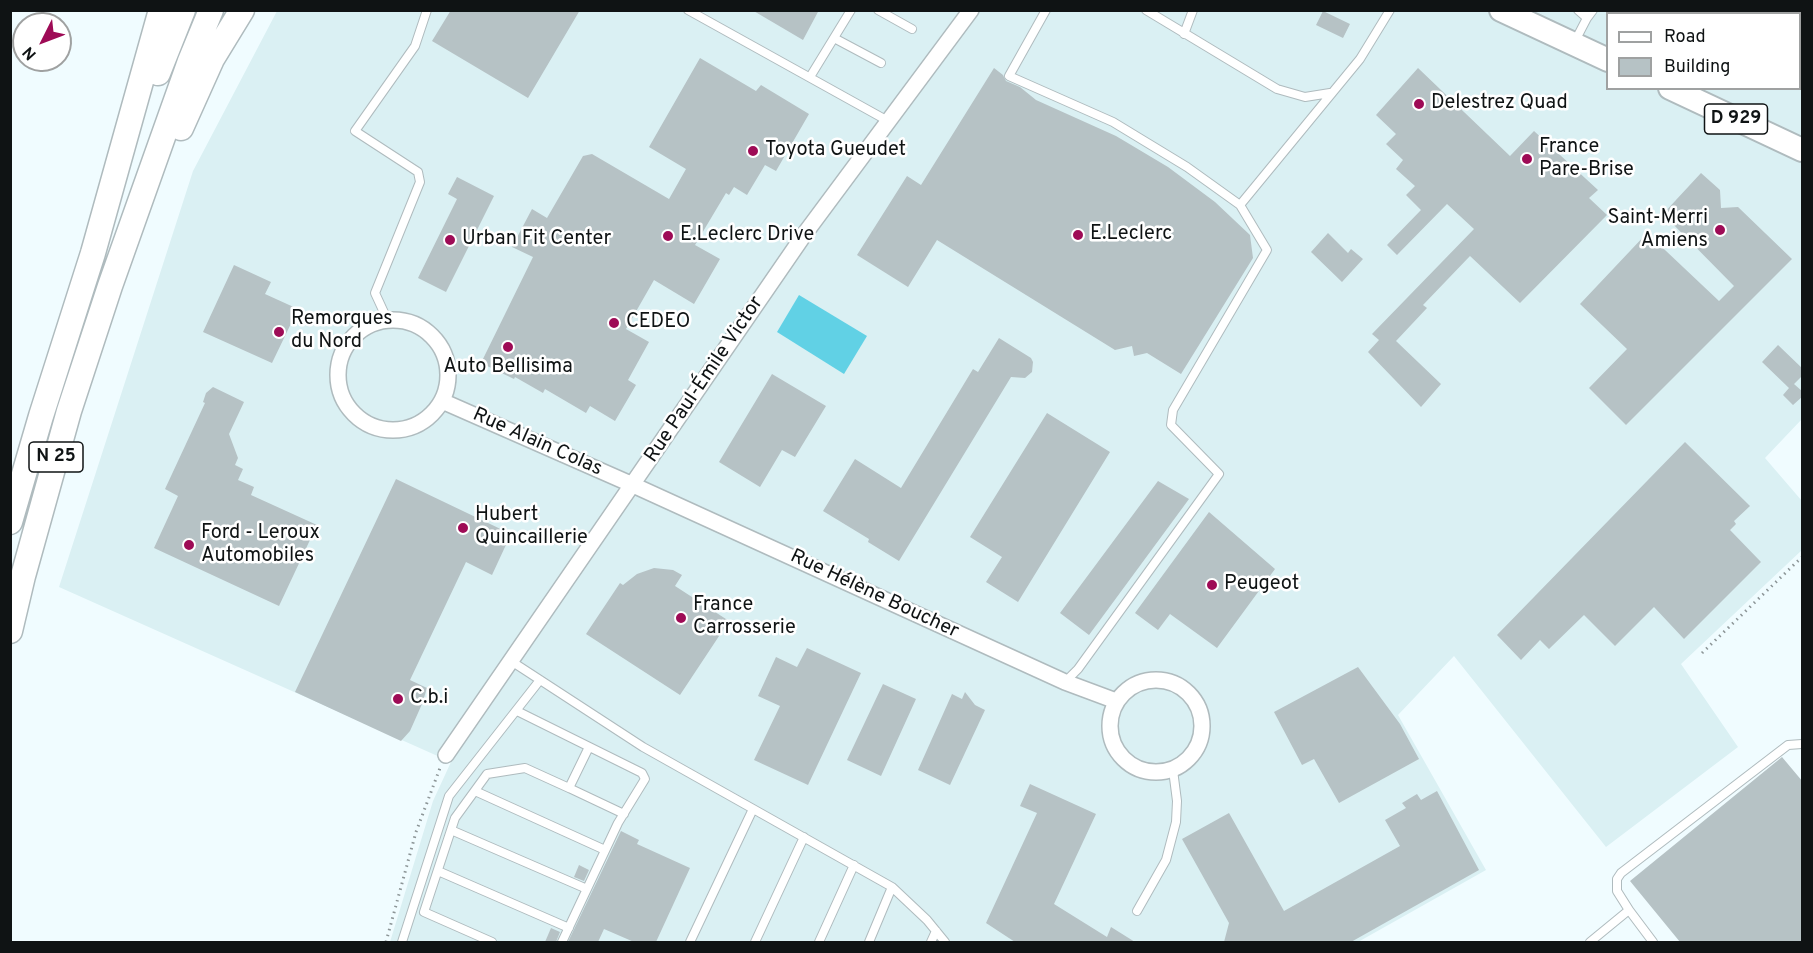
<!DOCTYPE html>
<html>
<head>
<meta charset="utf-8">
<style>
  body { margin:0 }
  #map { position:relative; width:1813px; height:953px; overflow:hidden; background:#f0fcff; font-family:Overpass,sans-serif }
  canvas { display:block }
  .frame { position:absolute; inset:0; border:12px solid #0f1314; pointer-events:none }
  .legend { position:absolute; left:1606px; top:12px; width:195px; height:78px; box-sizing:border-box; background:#fff; border:2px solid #9fa1a1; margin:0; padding:8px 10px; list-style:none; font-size:18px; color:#0f1314 }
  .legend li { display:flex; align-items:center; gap:12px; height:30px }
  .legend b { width:30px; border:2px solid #9fa1a1 }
  .north { position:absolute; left:12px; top:12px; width:60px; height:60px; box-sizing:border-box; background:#fff; border:2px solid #9fa1a1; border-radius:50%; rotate:228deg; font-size:16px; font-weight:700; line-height:24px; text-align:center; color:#0f1314 }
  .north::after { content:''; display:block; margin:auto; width:21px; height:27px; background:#9e0b56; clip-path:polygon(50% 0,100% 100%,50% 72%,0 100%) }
</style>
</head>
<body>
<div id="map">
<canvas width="1813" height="953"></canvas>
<div class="frame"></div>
<ul class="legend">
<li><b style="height:8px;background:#fff"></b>Road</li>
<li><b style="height:16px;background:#b6c2c5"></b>Building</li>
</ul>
<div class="north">N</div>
</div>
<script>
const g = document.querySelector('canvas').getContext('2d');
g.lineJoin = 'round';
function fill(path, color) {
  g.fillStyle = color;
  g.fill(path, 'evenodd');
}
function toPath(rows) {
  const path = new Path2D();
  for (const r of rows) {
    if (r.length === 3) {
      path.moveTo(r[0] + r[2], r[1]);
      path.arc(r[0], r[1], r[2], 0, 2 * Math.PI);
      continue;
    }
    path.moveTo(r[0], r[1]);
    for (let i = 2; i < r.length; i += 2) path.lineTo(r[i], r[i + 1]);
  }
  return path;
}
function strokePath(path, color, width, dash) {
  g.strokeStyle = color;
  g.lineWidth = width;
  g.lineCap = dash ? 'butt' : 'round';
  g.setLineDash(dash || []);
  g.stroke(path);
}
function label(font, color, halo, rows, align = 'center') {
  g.font = font + ' Overpass,sans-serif';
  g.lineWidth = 5;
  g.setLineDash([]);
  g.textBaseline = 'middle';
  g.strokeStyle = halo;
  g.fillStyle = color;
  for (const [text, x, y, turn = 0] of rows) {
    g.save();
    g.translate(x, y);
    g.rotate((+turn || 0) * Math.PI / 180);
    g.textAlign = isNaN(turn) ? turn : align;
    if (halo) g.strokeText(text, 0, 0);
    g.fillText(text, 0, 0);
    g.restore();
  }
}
fill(toPath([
  [277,11,1802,11,1802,419,1765,458,1802,501,1802,550,1681,664,1738,747,1606,847,1454,656,1398,715,1486,870,1358,942,390,942,433,801,451,762,59,587,193,171],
  [1608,14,1800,14,1800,88,1608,88]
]), '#daf0f3');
fill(toPath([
  [799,295,867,336,844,374,777,332]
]), '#61d1e5');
fill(toPath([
  [451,10,580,10,528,98,432,41],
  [752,10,819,10,803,40],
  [1323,11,1350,24,1343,38,1316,25],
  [700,58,756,91,761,85,809,114,776,171,765,165,747,195,734,187,729,195,726,193,695,245,720,259,694,304,654,280,626,329,649,342,628,380,636,385,615,421,590,406,586,413,545,389,543,393,515,377,514,379,481,363,533,257,512,247,532,209,547,218,583,156,592,154,669,199,686,169,649,147],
  [994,68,1003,75,1006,81,1020,87,1036,100,1116,136,1168,167,1215,202,1250,235,1253,258,1181,374,1147,353,1134,356,1132,346,1115,350,937,240,908,287,857,255,907,176,921,185],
  [1418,68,1510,156,1534,131,1598,190,1589,198,1607,215,1520,303,1470,256,1423,305,1427,308,1396,341,1441,384,1421,407,1368,352,1379,340,1372,334,1474,229,1447,204,1397,255,1387,245,1421,210,1406,195,1415,186,1396,169,1403,160,1386,144,1396,134,1376,115],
  [1701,173,1720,190,1721,208,1738,207,1792,259,1626,425,1589,388,1627,349,1580,304,1647,233,1719,301,1734,286,1663,214],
  [457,177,494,196,446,292,418,278,457,199,448,194],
  [1328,233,1348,253,1351,249,1363,259,1342,282,1311,252],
  [234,265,271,282,265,294,298,309,272,363,203,332],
  [999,338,1031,358,1033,362,1032,372,1025,378,1011,377,899,561,868,542,869,539,823,511,855,459,901,488,973,369,978,372],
  [1778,345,1803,369,1803,375,1794,384,1803,392,1803,396,1793,405,1783,395,1789,388,1762,362],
  [772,374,826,406,795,457,782,450,760,487,719,462],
  [213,387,244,402,229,434,238,458,235,465,243,469,238,480,254,487,251,495,317,525,279,606,154,548,178,496,165,489,205,403,203,402,206,393],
  [1047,413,1110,452,1018,602,986,582,1002,557,970,537],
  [1685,442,1750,506,1734,521,1736,524,1730,530,1761,562,1684,639,1654,607,1615,646,1584,615,1549,649,1540,640,1521,660,1497,635],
  [396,479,511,534,492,575,466,562,410,680,427,688,422,704,410,731,401,741,295,692],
  [1158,481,1189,499,1089,635,1060,613],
  [1209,512,1275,569,1217,648,1170,614,1158,630,1135,613],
  [654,568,673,570,682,575,675,586,729,621,680,695,586,634,620,583,623,585,637,574],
  [807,648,861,673,808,785,754,760,780,706,758,696,776,657,797,667],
  [1358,667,1400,724,1419,759,1339,803,1314,759,1302,765,1274,712],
  [883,684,916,699,881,776,847,760],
  [965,692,975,705,985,710,950,785,918,770,952,694,962,699],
  [1782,757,1803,782,1803,942,1680,942,1630,881],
  [1030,784,1096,814,1054,904,1107,937,1111,927,1135,942,1015,942,986,923,1037,813,1020,806],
  [1437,791,1479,870,1351,942,1224,942,1229,923,1182,839,1229,813,1284,911,1400,846,1385,820,1406,808,1402,803,1417,794,1421,800],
  [621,831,639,840,637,844,690,868,656,942,634,942,604,929,598,942,568,942],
  [579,865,589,870,584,881,574,877],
  [551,928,560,932,556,942,545,942]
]), '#b6c2c5');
const service = toPath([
  [688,10,888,121],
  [878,10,912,29],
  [1046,10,1009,76,1113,122,1187,167,1240,205],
  [1146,10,1277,89,1305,97,1330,93],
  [1748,10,1753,14],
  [1789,14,1791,10],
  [1587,18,1593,10],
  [1184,34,1193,10],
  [834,38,881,63],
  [1574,43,1587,18,1578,10],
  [810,77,851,10],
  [387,319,375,293,420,182,418,172,355,131,415,46,427,10],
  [511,661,643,747,892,887,927,920,945,942],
  [1065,682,1078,669,1219,474,1171,425,1173,410,1267,250,1240,205,1360,59,1390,10],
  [517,711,642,773,645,779,618,823,562,942],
  [569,788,624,814],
  [475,791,605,850],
  [451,830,587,889],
  [438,871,569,928],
  [1629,910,1617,891,1617,879,1621,873,1788,745,1802,744],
  [1137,911,1166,860,1176,822,1177,801,1173,770],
  [402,942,449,796,540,680],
  [492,942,424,912,455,818,487,774,525,768,569,788,589,747],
  [690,942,753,809],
  [755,942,804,837],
  [819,942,854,865],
  [869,942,892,887],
  [931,942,936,931],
  [1590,942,1629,910,1653,942]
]);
const minor = toPath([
  [393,375,55],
  [442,401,633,485,1065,682,1116,701],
  [1156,726,46],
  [446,755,806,232,971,10]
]);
const primary = toPath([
  [1501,10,1608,60],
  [1670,88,1802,150]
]);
const trunk = toPath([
  [158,73,183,10],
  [181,128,212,59,242,10],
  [10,522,41,416,93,253,161,10],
  [10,631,23,576,69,411,110,286,190,61,211,10]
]);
strokePath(service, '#afbbbe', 10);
strokePath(minor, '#afbbbe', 18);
strokePath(primary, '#afbbbe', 26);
strokePath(trunk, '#afbbbe', 27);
strokePath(toPath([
  [1702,653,1802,557],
  [386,942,416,832,440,768]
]), '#8c9597', 3, [1.5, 4.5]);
strokePath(service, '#fff', 8);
strokePath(minor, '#fff', 15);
strokePath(primary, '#fff', 22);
strokePath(trunk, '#fff', 24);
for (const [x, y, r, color] of [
  [1419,104,6,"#9e0b56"],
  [753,151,6,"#9e0b56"],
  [1527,159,6,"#9e0b56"],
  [1720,230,6,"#9e0b56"],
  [1078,235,6,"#9e0b56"],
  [668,236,6,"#9e0b56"],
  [450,240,6,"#9e0b56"],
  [614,323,6,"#9e0b56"],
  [279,332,6,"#9e0b56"],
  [508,347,6,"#9e0b56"],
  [463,528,6,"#9e0b56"],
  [189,545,6,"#9e0b56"],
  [1212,585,6,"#9e0b56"],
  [681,618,6,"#9e0b56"],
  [398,699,6,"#9e0b56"]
]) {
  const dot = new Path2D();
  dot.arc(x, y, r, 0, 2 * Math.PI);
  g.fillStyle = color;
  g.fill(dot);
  strokePath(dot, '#fff', 2);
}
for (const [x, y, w] of [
  [1736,119,63],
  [56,457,54]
]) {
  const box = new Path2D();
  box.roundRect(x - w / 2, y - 15, w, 30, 4.5);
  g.fillStyle = '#fff';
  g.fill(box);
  strokePath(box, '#0f1314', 1.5);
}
label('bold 18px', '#0f1314', null, [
  ["D 929",1736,119],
  ["N 25",56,457]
]);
label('20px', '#0f1314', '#fff', [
  ["Delestrez Quad",1431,104],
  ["France",1539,148],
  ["Pare-Brise",1539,171],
  ["Toyota Gueudet",765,151],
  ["Saint-Merri",1708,219,"right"],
  ["Amiens",1708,242,"right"],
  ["E.Leclerc",1090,235],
  ["E.Leclerc Drive",680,236],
  ["Urban Fit Center",462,240],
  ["Remorques",291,320],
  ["du Nord",291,343],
  ["CEDEO",626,323],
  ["Auto Bellisima",508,368,"center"],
  ["Hubert",475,516],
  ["Quincaillerie",475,539],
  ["Ford - Leroux",201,534],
  ["Automobiles",201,557],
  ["Peugeot",1224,585],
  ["France",693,606],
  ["Carrosserie",693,629],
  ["C.b.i",410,699]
], 'left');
label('20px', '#0f1314', '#fff', [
  ["Rue Paul-Émile Victor",705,380,-56],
  ["Rue Alain Colas",537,443,24],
  ["Rue Hélène Boucher",874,595,25]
]);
</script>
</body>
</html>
